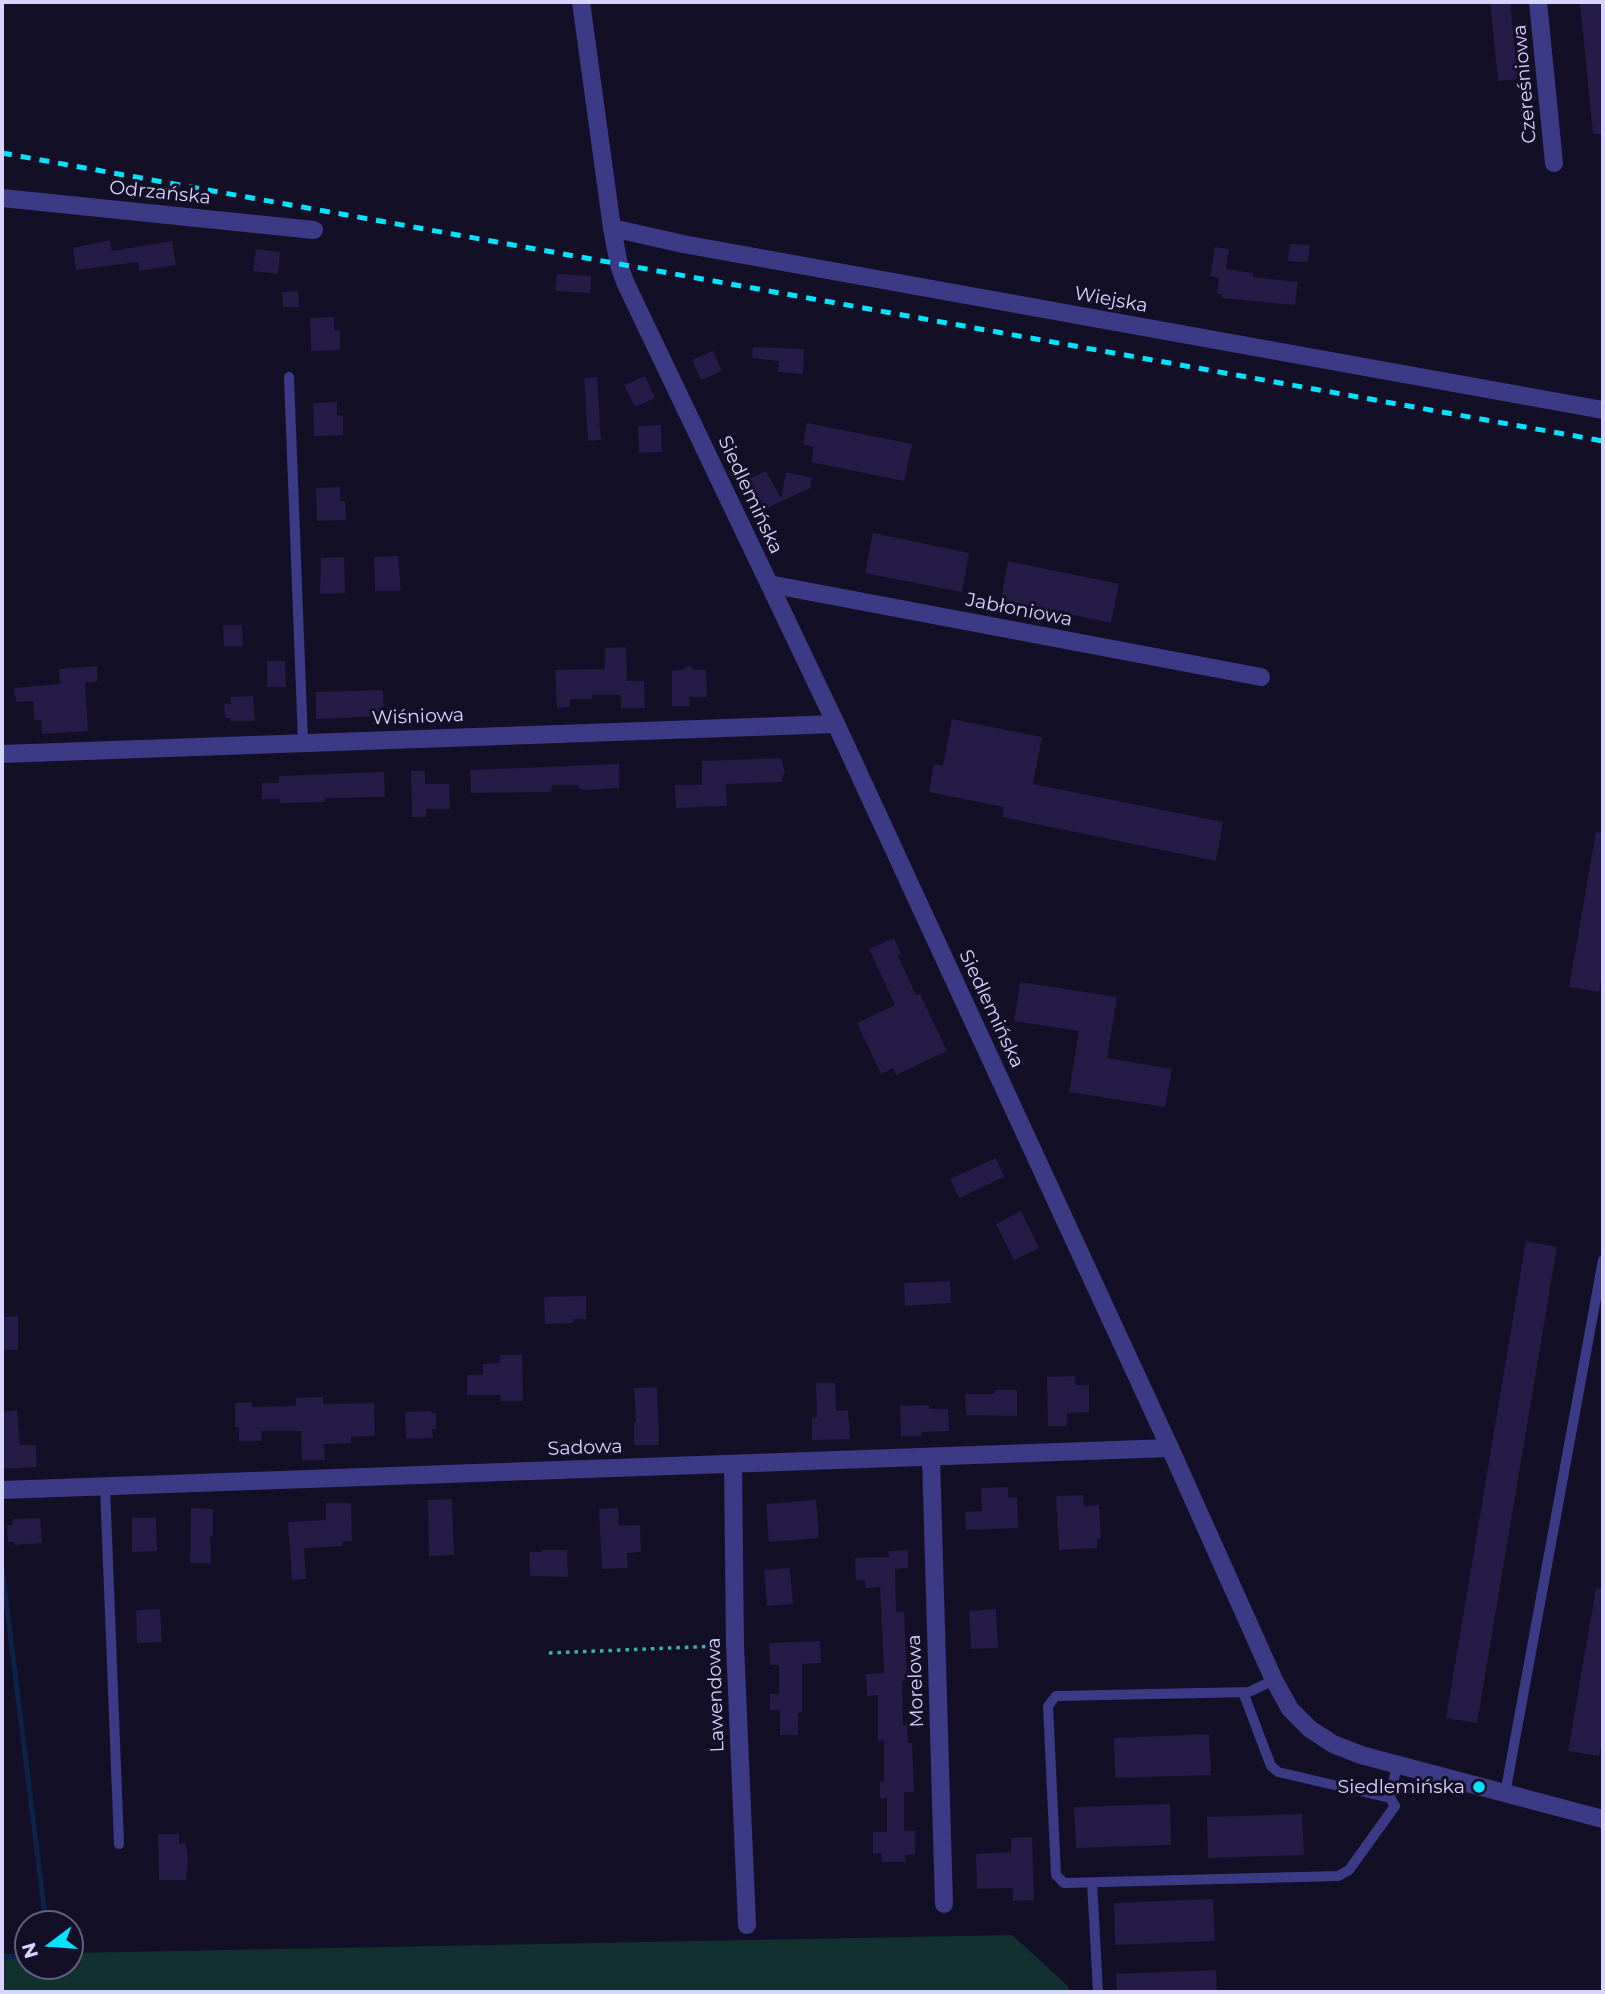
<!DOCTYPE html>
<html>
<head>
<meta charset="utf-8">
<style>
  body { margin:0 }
  #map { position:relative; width:1605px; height:1994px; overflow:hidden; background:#130f26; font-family:Montserrat,sans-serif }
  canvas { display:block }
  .frame { position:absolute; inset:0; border:4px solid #d9d4ff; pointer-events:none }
  .north { position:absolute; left:14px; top:1910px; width:70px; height:70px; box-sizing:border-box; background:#130f26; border:2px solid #625e7d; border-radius:50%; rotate:254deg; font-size:19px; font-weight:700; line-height:28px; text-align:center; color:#d9d4ff }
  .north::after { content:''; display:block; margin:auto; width:24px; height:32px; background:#00e5ff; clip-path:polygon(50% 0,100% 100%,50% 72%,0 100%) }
</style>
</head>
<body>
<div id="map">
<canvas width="1605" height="1994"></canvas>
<div class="frame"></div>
<div class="north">N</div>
</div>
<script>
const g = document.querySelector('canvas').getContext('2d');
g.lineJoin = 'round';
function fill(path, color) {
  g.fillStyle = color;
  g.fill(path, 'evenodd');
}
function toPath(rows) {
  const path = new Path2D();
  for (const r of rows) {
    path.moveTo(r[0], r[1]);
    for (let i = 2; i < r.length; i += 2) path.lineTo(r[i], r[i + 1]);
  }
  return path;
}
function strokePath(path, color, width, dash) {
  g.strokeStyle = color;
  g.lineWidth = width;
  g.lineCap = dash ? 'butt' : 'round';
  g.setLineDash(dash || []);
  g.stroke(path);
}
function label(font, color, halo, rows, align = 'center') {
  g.font = font + ' Montserrat,sans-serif';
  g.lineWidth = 6;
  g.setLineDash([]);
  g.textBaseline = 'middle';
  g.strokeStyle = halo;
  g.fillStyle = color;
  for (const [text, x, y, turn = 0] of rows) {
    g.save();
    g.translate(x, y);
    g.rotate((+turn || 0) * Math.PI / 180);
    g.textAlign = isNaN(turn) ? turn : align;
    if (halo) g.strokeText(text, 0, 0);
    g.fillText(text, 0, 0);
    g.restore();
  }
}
fill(toPath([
  [1012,1935,1068,1986,1070,1992,2,1992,2,1954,28,1954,28,1966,70,1966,70,1953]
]), '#12302f');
strokePath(toPath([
  [2,1568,46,1924],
  [2,1958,28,1954]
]), '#0c2248', 5);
fill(toPath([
  [1490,2,1510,2,1518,79,1498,81],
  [1580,2,1603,2,1603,134,1593,134],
  [110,240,112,251,172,241,176,265,140,271,138,262,76,270,73,248],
  [1290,244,1310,245,1308,262,1288,261],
  [1215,247,1229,249,1226,269,1253,273,1253,277,1298,282,1295,305,1221,298,1222,294,1217,294,1219,278,1210,276],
  [256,249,280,252,278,274,253,271],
  [557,274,591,276,590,293,555,291],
  [298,291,299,307,283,307,282,292],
  [334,317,334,330,340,330,340,350,311,351,310,318],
  [753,347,804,349,803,374,778,372,779,361,752,358],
  [713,351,722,371,701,380,692,360],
  [645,376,655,398,635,407,624,385],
  [597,377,600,424,596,426,600,426,601,440,588,441,584,378],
  [337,402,337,415,343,416,343,435,314,436,313,403],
  [807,423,912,444,904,481,811,462,814,447,803,444],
  [661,425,662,452,639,453,638,426],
  [766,471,781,498,786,472,812,478,810,488,763,510,748,479],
  [340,487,340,501,345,501,346,520,317,521,316,488],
  [873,533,969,553,962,592,865,573],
  [398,556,401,591,375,591,374,557],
  [344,557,345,593,320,594,321,558],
  [1008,561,1119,584,1111,623,1001,600],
  [223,625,242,625,243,646,224,647],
  [626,647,627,681,644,681,645,708,621,708,621,695,592,695,592,699,570,699,570,707,557,708,555,670,605,669,605,648],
  [267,661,285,661,286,687,267,687],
  [689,665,694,670,706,670,707,697,689,697,690,706,672,706,672,671,683,670],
  [97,666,98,681,85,683,88,731,42,734,41,720,34,720,33,701,16,702,14,688,60,684,59,669],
  [379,690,383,691,384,716,316,719,316,692],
  [253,696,255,721,231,721,230,718,225,718,224,704,231,704,230,697],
  [952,719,1042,737,1033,784,1223,822,1216,861,1002,817,1004,807,929,792,934,764,943,766],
  [781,758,785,773,782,776,782,782,726,784,727,806,676,808,675,785,702,785,702,761],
  [619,764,619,788,588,790,579,789,578,785,552,785,551,792,471,793,470,770],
  [411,771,425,771,425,784,449,784,450,809,426,809,426,817,412,817],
  [384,772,385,797,325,798,325,802,280,803,280,799,262,799,262,783,279,783,279,776],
  [1596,832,1603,833,1603,969,1599,992,1569,987],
  [894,938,901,954,898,956,916,995,920,994,947,1051,896,1075,893,1068,881,1074,857,1023,895,1005,869,949],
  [1020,982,1117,997,1107,1058,1172,1069,1165,1107,1069,1092,1079,1031,1014,1021],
  [996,1158,1004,1177,959,1198,950,1179],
  [1021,1211,1039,1248,1014,1260,996,1224],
  [1526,1241,1557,1247,1477,1723,1446,1718],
  [950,1281,951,1303,905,1306,904,1283],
  [586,1296,586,1319,573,1319,573,1323,545,1324,544,1297],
  [18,1316,18,1350,2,1350,2,1317],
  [500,1355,522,1355,523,1401,501,1401,501,1395,467,1395,467,1375,483,1375,483,1364,500,1363],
  [1075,1376,1075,1385,1089,1385,1089,1412,1067,1413,1067,1426,1048,1426,1047,1377],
  [816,1383,835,1383,836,1411,848,1410,850,1439,812,1440,812,1418,817,1417],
  [657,1387,659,1445,634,1445,634,1422,636,1422,634,1388],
  [995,1390,1017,1390,1017,1416,966,1415,965,1394,994,1394],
  [323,1397,323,1404,374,1403,375,1436,351,1437,351,1443,324,1444,325,1460,302,1460,301,1431,261,1431,262,1441,239,1441,239,1427,235,1427,235,1403,252,1402,252,1407,296,1406,296,1398],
  [929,1405,929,1409,948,1409,949,1431,922,1432,921,1436,901,1436,900,1406],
  [17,1410,20,1445,36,1445,37,1467,2,1469,2,1412],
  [432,1411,431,1413,436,1413,436,1429,432,1429,433,1438,406,1439,405,1412],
  [1008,1487,1008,1498,1017,1497,1018,1528,966,1530,965,1512,982,1511,981,1488],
  [1083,1495,1084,1506,1099,1505,1101,1539,1097,1539,1097,1548,1059,1550,1056,1496],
  [452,1499,454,1555,429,1556,428,1500],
  [816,1500,819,1538,769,1542,766,1504],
  [326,1503,351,1503,352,1541,342,1541,342,1546,304,1548,306,1579,292,1580,288,1522,326,1520],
  [191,1508,213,1509,213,1536,210,1536,211,1563,190,1563],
  [618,1508,619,1526,640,1525,641,1552,627,1553,628,1568,602,1569,599,1509],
  [40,1518,42,1543,14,1545,14,1542,8,1542,7,1525,13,1525,13,1519],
  [132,1518,156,1518,157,1551,132,1552],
  [541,1550,567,1550,568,1577,530,1576,529,1552,541,1552],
  [908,1550,908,1568,895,1569,896,1612,904,1612,907,1680,902,1681,903,1725,907,1725,908,1743,912,1743,914,1792,904,1792,904,1831,915,1831,915,1854,905,1855,906,1862,882,1862,881,1853,873,1854,873,1832,887,1832,887,1798,880,1798,880,1782,884,1782,884,1740,878,1741,878,1695,867,1696,866,1674,884,1673,880,1587,866,1588,865,1580,856,1580,855,1558,889,1557,889,1551],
  [790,1568,793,1604,767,1606,764,1570],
  [1596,1588,1603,1589,1603,1731,1599,1756,1568,1751],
  [160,1609,162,1642,137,1643,136,1610],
  [996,1609,998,1648,971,1649,969,1611],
  [820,1641,821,1663,802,1664,802,1712,798,1713,798,1735,780,1735,780,1710,770,1710,770,1694,779,1694,779,1665,770,1665,769,1643],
  [1209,1734,1211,1775,1115,1778,1114,1738],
  [1170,1804,1171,1845,1076,1848,1074,1807],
  [1302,1814,1304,1855,1208,1858,1207,1817],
  [158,1834,179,1834,179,1844,185,1843,188,1856,186,1880,159,1880],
  [1032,1837,1034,1900,1013,1901,1013,1888,977,1889,976,1854,1011,1852,1011,1838],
  [1213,1899,1215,1941,1115,1945,1114,1903],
  [1216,1970,1217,1992,1117,1992,1116,1974]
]), '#241b47');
strokePath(toPath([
  [549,1653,719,1646]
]), '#2fb8b0', 3.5, [3.5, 5]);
strokePath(toPath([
  [289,377,303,742],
  [105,1486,119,1844],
  [1274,1680,1249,1692,1056,1696,1048,1706,1056,1875,1064,1883,1338,1876,1349,1870,1395,1806,1390,1798,1397,1765],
  [1243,1692,1271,1766,1278,1772,1390,1798],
  [1505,1794,1603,1260],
  [1092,1882,1098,1992]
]), '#3d3a85', 10);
strokePath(toPath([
  [1538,2,1554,163],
  [2,198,314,230],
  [612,228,683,244,1603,410],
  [769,584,1261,677],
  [2,754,836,724],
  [931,1457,944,1904],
  [733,1464,735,1645,747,1925],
  [2,1490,1170,1448]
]), '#3d3a85', 18);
strokePath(toPath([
  [581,2,612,228,619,265,625,282,836,724,1170,1448,1274,1680,1290,1709,1310,1729,1333,1744,1361,1755,1603,1819]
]), '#3d3a85', 18);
strokePath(toPath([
  [2,153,1603,441]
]), '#00e5ff', 5, [10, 9]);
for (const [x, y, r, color] of [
  [1479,1787,7,"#00e5ff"]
]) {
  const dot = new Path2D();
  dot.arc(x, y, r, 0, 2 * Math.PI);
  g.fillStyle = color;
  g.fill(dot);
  strokePath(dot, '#130f26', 2.5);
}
label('19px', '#d9d4ff', '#130f26', [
  ["Czereśniowa",1525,84,-95],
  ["Odrzańska",160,193,6],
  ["Wiejska",1111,300,10],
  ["Siedlemińska",750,495,65],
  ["Jabłoniowa",1019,610,11],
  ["Wiśniowa",418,717,-2],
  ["Siedlemińska",991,1009,65],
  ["Sadowa",585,1448,-2],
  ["Morelowa",916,1681,-92],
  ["Lawendowa",716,1695,-92]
]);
label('19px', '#d9d4ff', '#130f26', [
  ["Siedlemińska",1465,1787]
], 'right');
</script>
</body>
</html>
